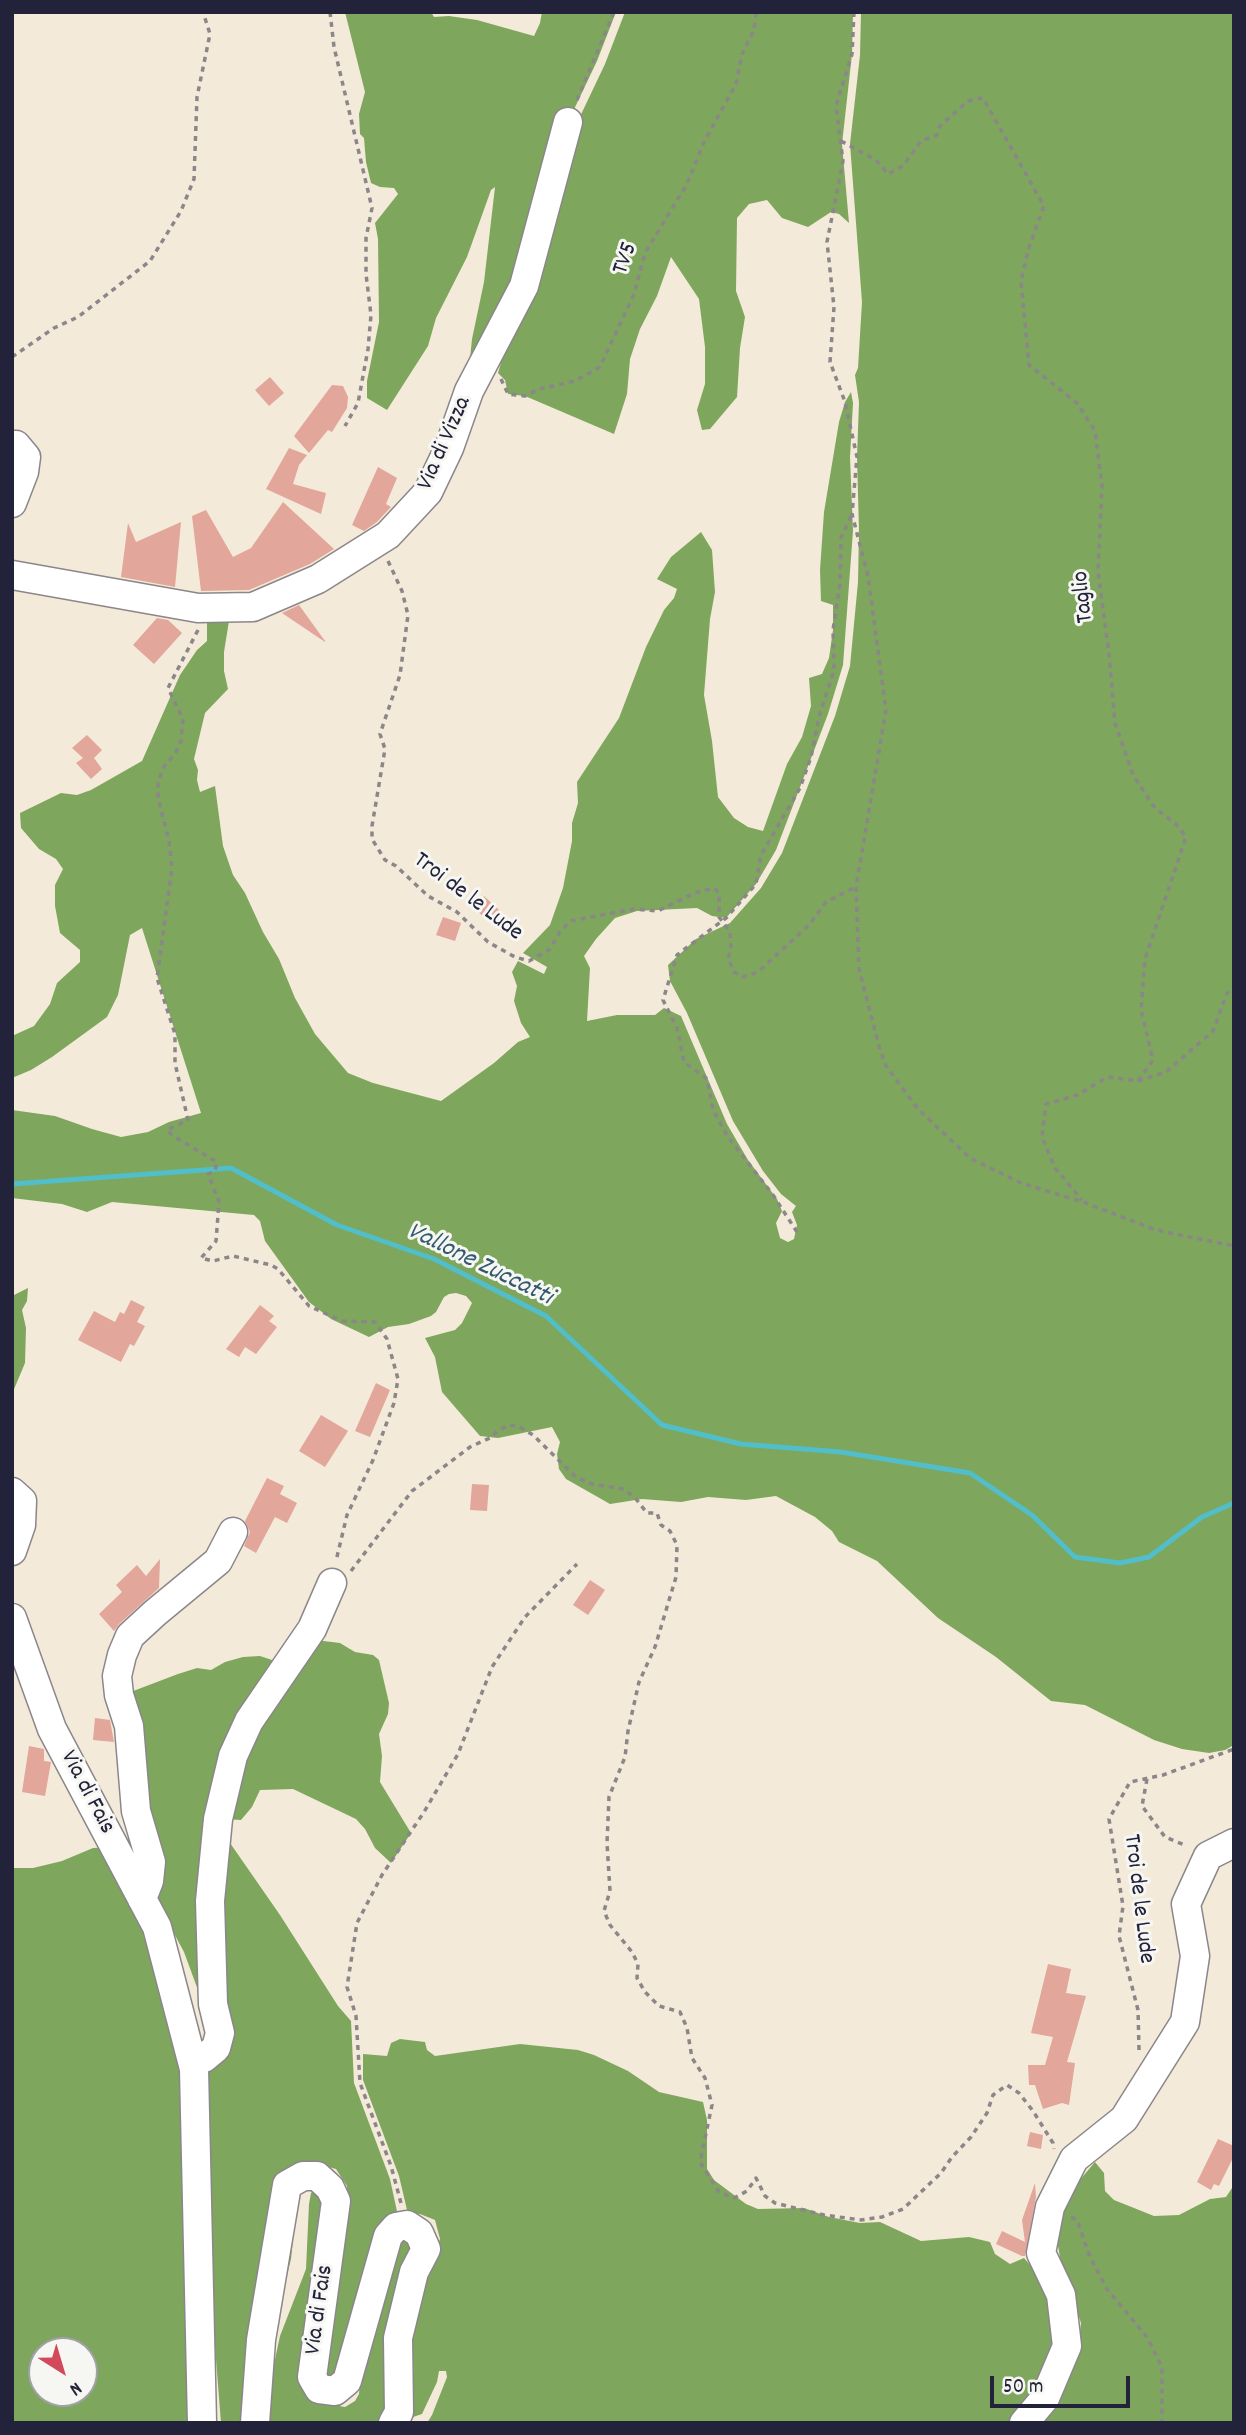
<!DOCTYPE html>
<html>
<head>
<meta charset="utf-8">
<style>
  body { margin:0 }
  #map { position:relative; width:1246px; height:2435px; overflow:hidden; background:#f4ead9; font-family:Dekko,sans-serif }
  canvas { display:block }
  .frame { position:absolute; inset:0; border:14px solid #22223b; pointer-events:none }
  .north { position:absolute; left:28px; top:2337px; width:70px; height:70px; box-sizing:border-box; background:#f6f6f2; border:2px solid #a1a1a9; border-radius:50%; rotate:143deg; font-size:19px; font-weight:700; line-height:28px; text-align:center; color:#22223b }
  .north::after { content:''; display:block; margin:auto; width:24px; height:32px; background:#d1495b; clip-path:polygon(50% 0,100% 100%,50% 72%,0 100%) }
  .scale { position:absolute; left:990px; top:2376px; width:140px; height:32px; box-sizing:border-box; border:4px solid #22223b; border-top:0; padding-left:9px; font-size:21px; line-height:24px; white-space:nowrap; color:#22223b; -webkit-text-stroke:5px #f6f6f2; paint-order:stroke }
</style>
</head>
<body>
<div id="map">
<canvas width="1246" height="2435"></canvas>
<div class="frame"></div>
<div class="north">N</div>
<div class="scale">50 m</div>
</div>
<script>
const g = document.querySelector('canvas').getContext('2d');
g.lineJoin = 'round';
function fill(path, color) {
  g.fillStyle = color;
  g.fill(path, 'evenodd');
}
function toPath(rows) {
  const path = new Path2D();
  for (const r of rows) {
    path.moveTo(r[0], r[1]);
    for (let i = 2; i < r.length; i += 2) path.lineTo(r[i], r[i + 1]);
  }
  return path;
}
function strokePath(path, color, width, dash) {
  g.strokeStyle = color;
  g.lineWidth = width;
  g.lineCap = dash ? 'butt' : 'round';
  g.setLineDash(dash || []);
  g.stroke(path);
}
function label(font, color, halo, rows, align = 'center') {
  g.font = font + ' Dekko,sans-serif';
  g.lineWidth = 6;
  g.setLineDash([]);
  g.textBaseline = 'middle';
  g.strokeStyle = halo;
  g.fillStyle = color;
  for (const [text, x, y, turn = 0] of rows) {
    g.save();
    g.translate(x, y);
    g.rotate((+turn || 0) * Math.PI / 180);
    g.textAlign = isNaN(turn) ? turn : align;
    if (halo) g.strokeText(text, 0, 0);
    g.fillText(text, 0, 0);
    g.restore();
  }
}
fill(toPath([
  [345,12,431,12,434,17,449,16,477,20,534,36,540,23,542,12,616,12,597,61,568,122,508,306,469,368,472,339,484,282,495,187,491,190,467,257,436,318,428,346,387,410,367,398,367,381,379,322,378,239,375,223,398,194,394,188,380,187,371,183,366,162,364,138,360,134,359,114,365,92],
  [625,12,853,12,852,54,842,144,849,223,839,214,831,212,808,227,782,218,767,200,749,204,737,218,736,291,745,317,740,348,737,397,710,429,702,430,697,410,705,384,705,347,699,299,671,257,657,296,640,329,630,359,627,394,614,434,525,396,508,394,505,380,498,373,517,308,576,125,605,64],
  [861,12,1234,12,1234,1745,1225,1750,1209,1753,1182,1749,1154,1740,1085,1705,1051,1701,996,1657,938,1618,877,1561,839,1542,832,1531,815,1517,776,1496,746,1500,708,1497,681,1502,642,1499,610,1504,566,1479,559,1469,557,1454,560,1442,552,1427,498,1438,480,1436,442,1392,435,1357,425,1338,455,1330,462,1323,472,1303,466,1296,456,1293,449,1294,444,1297,436,1312,431,1316,409,1324,388,1327,369,1337,331,1319,309,1302,265,1241,260,1221,254,1215,112,1202,87,1212,62,1204,12,1198,12,1110,55,1116,92,1129,121,1137,148,1132,169,1122,201,1113,142,928,130,935,118,995,107,1017,52,1057,31,1070,12,1078,12,1036,34,1026,50,1004,57,983,80,962,80,950,60,933,55,906,55,885,63,869,56,859,39,849,21,828,20,813,61,793,77,795,91,790,142,761,180,675,197,650,207,641,207,622,212,618,229,621,224,652,224,671,228,689,205,713,194,759,198,770,197,780,200,792,215,786,223,846,233,875,245,893,263,932,279,959,295,998,315,1034,348,1073,373,1083,441,1101,494,1063,518,1042,530,1037,521,1023,514,1001,517,986,512,972,518,961,544,974,547,967,523,953,550,925,563,888,572,841,572,823,578,803,577,782,619,718,646,647,664,610,674,598,677,589,657,579,671,557,701,532,712,550,715,592,710,619,704,695,712,741,718,797,734,818,748,827,763,831,787,764,802,737,811,706,809,678,822,674,829,658,833,630,833,605,821,601,820,570,824,512,839,422,845,402,851,392,853,403,850,457,853,531,843,665,828,714,776,850,756,884,726,918,712,916,697,908,637,911,615,918,596,939,584,956,590,968,587,1021,617,1015,655,1015,664,1008,681,1016,727,1124,748,1160,777,1199,782,1211,776,1223,780,1238,788,1242,794,1239,797,1225,792,1212,796,1206,781,1194,763,1171,733,1121,687,1013,670,981,668,965,696,939,730,923,761,888,782,853,835,716,850,666,858,582,859,531,857,457,859,402,855,375,858,368,862,302,850,144,860,55],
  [28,1288,27,1301,22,1310,26,1328,25,1363,12,1394,12,1296],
  [315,1640,340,1643,355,1652,373,1655,379,1660,389,1703,388,1714,379,1734,382,1756,380,1782,411,1833,391,1863,375,1848,365,1829,356,1819,293,1789,260,1790,252,1807,241,1820,222,1819,236,1763],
  [260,1656,272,1660,276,1671,248,1712,202,2001,184,1952,155,1898,128,1693,178,1674,197,1668,211,1670,225,1662,243,1657],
  [221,1830,280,1915,338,2006,351,2021,354,2083,390,2179,398,2216,341,2387,326,2375,347,2216,347,2186,336,2169,325,2166,299,2180,291,2259,250,2423,221,2423,211,2296,208,2061],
  [113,1847,176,1971,203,2423,12,2423,12,1868,33,1868,62,1861,93,1848],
  [42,2351,84,2351,84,2393,42,2393],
  [400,2039,425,2042,427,2050,435,2056,520,2044,578,2050,594,2055,628,2071,659,2092,703,2102,707,2120,707,2169,714,2180,746,2204,758,2209,804,2208,829,2217,860,2223,880,2222,921,2241,969,2237,990,2242,995,2254,1010,2264,1024,2258,1031,2266,1051,2278,1070,2324,1030,2423,427,2423,432,2415,447,2377,446,2371,439,2371,437,2382,422,2414,410,2418,414,2383,411,2315,440,2239,435,2220,420,2214,408,2214,399,2176,363,2080,363,2054,387,2056,391,2043],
  [1095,2162,1104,2173,1105,2191,1114,2200,1154,2216,1179,2215,1210,2199,1226,2197,1234,2185,1234,2423,1044,2423,1066,2383,1078,2349,1081,2323,1061,2263,1058,2246,1059,2220,1073,2188],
  [317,2188,323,2188,322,2403,345,2407,355,2401,359,2394,361,2366,401,2241,406,2234,415,2234,390,2423,266,2423,269,2387,280,2336,306,2269,309,2204,311,2193]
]), '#7ea65d');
strokePath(toPath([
  [12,1184,231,1168,337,1225,434,1259,546,1316,662,1425,741,1444,841,1452,970,1473,1032,1515,1075,1557,1120,1563,1149,1557,1202,1517,1234,1503]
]), '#51bec9', 5);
fill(toPath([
  [270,377,284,393,269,406,255,390],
  [332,385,343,386,348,397,347,408,332,432,328,430,309,453,294,436],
  [289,448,307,455,299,465,293,484,326,493,321,514,266,489],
  [378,467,397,478,386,504,391,507,377,522,364,531,352,525],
  [283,502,334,549,310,564,249,590,201,591,192,516,206,510,233,557,251,548],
  [181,522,175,587,121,577,128,523,136,542],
  [299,605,325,641,325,642,282,613],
  [157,618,168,620,182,633,154,664,133,645],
  [87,735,102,750,94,758,102,769,91,779,76,763,83,758,72,748],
  [484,896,500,911,489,922,474,908],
  [443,917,461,923,455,941,436,935],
  [131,1300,145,1307,137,1322,145,1326,134,1346,130,1344,121,1362,78,1340,94,1311,115,1322,120,1312,124,1314],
  [260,1305,274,1316,269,1321,277,1327,256,1354,245,1347,239,1357,226,1349],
  [376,1383,390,1390,370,1437,355,1431],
  [321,1415,348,1431,325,1467,299,1451],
  [267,1478,284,1486,280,1494,297,1503,287,1523,275,1517,256,1553,244,1546,250,1532,245,1521],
  [472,1484,489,1485,487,1511,470,1510],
  [160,1559,159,1588,119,1624,114,1631,99,1614,122,1592,116,1585,137,1565,146,1576],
  [590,1580,605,1590,588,1615,573,1605],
  [95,1718,110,1720,114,1742,93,1740],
  [29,1746,44,1749,44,1761,51,1762,45,1796,22,1792],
  [1048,1964,1071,1969,1066,1993,1086,1996,1067,2062,1075,2063,1069,2105,1062,2103,1043,2109,1035,2085,1029,2085,1028,2065,1045,2065,1053,2037,1031,2033],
  [1030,2132,1043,2135,1041,2149,1027,2146],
  [1218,2139,1234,2146,1234,2156,1219,2186,1214,2184,1211,2190,1197,2182],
  [1035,2183,1036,2197,1025,2256,1022,2256,996,2244,1002,2231,1025,2242,1022,2220]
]), '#e2a69a');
const minor = toPath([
  [12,445,16,445,26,457,24,472,12,503],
  [12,575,198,608,253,607,318,579,388,535,428,492,449,448,469,391,524,286,568,122],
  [12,1492,22,1501,21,1525,12,1551],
  [12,1618,52,1729,157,1927,194,2069,202,2423],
  [142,1899,149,1881,151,1862,136,1811,129,1726,119,1695,117,1676,122,1655,130,1636,155,1613,218,1561,233,1532],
  [192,2060,204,2058,216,2048,220,2033,213,2004,210,1901,218,1819,233,1756,249,1721,312,1629,332,1583],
  [255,2423,261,2340,287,2185,303,2176,317,2176,330,2188,336,2201,312,2377,319,2389,335,2391,347,2381,388,2236,396,2227,407,2225,419,2233,426,2249,414,2272,398,2338,399,2412,393,2423],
  [1024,2423,1045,2398,1067,2346,1061,2295,1041,2253,1050,2207,1074,2159,1124,2119,1185,2022,1195,1956,1186,1904,1208,1856,1234,1843]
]);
strokePath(minor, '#8b868a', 31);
strokePath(toPath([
  [330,12,334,47,372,208,366,238,366,274,371,315,368,349,358,403,345,426],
  [854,12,852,54,836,106,843,161,827,242,834,307,830,362,845,402,857,457,852,514,868,576,886,710,856,887,859,969,880,1050,886,1066,918,1109,970,1158,1021,1183,1083,1202,1156,1230,1234,1246],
  [577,100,614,12],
  [841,141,876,160,888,174,903,166,921,141,937,135,940,126,968,101,983,98,1044,206,1029,247,1021,281,1029,365,1077,403,1095,431,1102,486,1098,571,1109,654,1115,723,1133,775,1155,808,1176,824,1186,837,1145,959,1141,1010,1153,1060,1138,1081,1108,1077,1077,1095,1046,1104,1042,1137,1055,1168,1082,1200],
  [12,357,54,328,78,317,150,261,181,211,194,179,197,97,210,34,203,12],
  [501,379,508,394,525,396,539,389,575,381,600,367,634,294,645,253,687,184,704,142,736,84,742,54,754,30,756,12],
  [388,561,402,591,408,615,400,675,380,734,385,749,372,826,372,839,385,860,396,866,428,896,457,912,488,942,515,957,529,961,549,950,560,932,570,921,634,909,658,911,694,893,714,888,719,893,719,917,730,932,731,950,728,958,734,972,743,977,758,972,809,925,826,902,856,887],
  [198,630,168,688,183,719,181,741,175,754,165,765,158,781,158,798,169,841,172,868,157,978,175,1034,175,1063,188,1120,167,1130,173,1136,217,1162,215,1171,208,1174,219,1202,216,1241,201,1258,213,1261,233,1256,271,1265,278,1269,309,1306,342,1321,375,1322,387,1339,398,1379,394,1403,373,1460,347,1515,336,1561],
  [1138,1081,1166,1072,1213,1031,1227,993,1234,987],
  [797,1232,773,1195,728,1137,713,1110,707,1079,684,1062,677,1028,663,1000,677,955,726,918,756,884,761,855,800,788,811,757,819,717,834,670,833,630,840,583,841,538,851,516],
  [351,1571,412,1491,470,1447,492,1437,497,1431,509,1425,518,1426,533,1435,576,1477,592,1484,624,1489,636,1499,647,1513,657,1513,661,1525,670,1531,677,1545,676,1577,655,1647,639,1682,628,1731,625,1757,609,1797,607,1843,610,1891,604,1911,610,1925,632,1952,638,1964,637,1978,645,1992,659,2006,680,2012,687,2028,692,2058,705,2078,712,2105,700,2162,719,2192,734,2198,747,2191,756,2178,765,2196,775,2203,824,2215,861,2220,882,2217,903,2209,941,2173,952,2157,971,2137,987,2113,993,2095,1007,2085,1019,2093,1033,2111,1053,2143,1054,2149],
  [1147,1779,1142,1806,1165,1837,1187,1846],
  [1139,2050,1138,2010,1119,1936,1123,1906,1109,1819,1130,1782,1163,1775,1234,1749],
  [401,2203,391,2166,360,2083,356,2016,347,1987,357,1923,382,1875,424,1812,458,1754,492,1667,525,1617,577,1564],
  [1071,2217,1077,2220,1090,2257,1107,2289,1147,2337,1162,2367,1162,2423]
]), '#8b868a', 3.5, [5, 5]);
strokePath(minor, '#fff', 28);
label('24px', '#22223b', '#f6f6f2', [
  ["TV5",627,259,-71],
  ["Via di Vizza",446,444,-66],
  ["Taglio",1085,597,-96],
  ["Troi de le Lude",467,898,37],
  ["Via di Fais",86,1793,62],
  ["Troi de le Lude",1137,1899,83],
  ["Via di Fais",321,2310,-82]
]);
label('italic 26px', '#32596d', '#f6f6f2', [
  ["Vallone Zuccatti",479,1266,26]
]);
</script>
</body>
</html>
